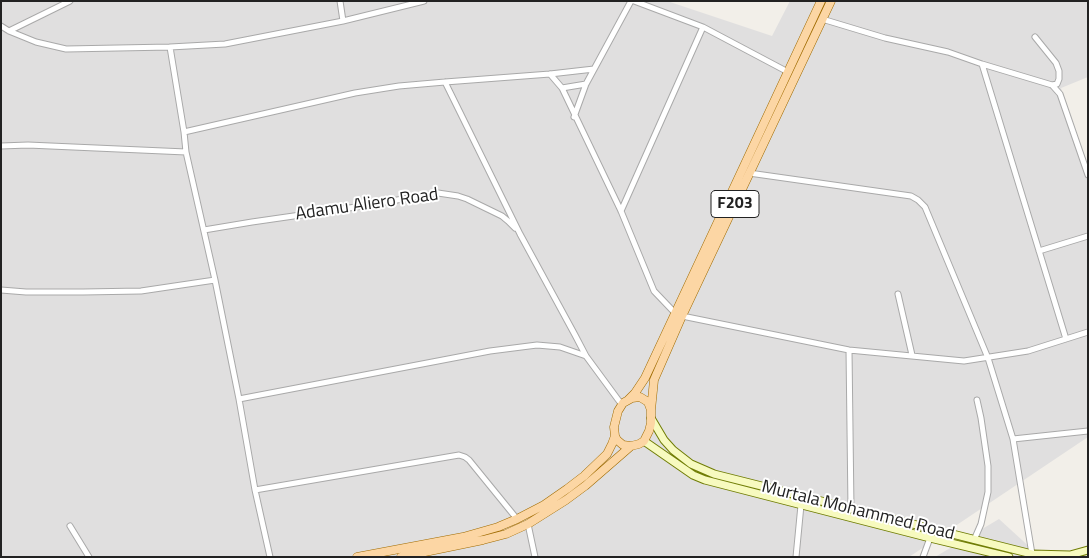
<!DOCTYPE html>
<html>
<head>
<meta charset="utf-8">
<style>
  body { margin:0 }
  #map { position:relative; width:1089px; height:558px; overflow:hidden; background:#f2efe9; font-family:"Titillium Web",sans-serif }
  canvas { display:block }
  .frame { position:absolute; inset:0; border:2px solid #222; pointer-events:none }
</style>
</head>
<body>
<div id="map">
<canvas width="1089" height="558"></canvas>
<div class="frame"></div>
</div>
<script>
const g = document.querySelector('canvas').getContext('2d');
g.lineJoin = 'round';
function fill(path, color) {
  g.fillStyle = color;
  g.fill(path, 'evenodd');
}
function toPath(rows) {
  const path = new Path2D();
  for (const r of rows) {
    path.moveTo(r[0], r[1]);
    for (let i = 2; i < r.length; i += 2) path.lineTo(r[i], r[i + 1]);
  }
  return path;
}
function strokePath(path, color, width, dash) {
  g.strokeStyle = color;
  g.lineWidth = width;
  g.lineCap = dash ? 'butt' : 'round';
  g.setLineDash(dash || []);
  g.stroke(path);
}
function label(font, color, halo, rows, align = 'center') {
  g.font = font + ' "Titillium Web",sans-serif';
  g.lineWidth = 4;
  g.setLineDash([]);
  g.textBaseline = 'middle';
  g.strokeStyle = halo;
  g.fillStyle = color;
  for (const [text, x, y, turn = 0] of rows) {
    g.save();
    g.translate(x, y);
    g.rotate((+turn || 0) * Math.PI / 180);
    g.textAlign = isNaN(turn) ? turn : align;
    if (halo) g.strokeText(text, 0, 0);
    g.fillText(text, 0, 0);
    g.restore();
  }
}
fill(toPath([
  [1,1,667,1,772,36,790,1,1088,1,1088,77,1061,88,1088,174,1088,437,909,557,1,557],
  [999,519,1034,551,1068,557,935,557]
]), '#e0dfdf');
const minor = toPath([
  [340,1,343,21],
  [634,1,703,27,788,72],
  [822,19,885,38,948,52,982,64,1052,85,1060,94,1088,175],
  [1,26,9,31,36,42,66,49,170,47,225,44,343,21,424,1],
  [9,31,70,1],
  [1035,37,1056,63,1059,71,1059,79,1057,84,1052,85],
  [170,47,184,132,186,152,215,280,239,399,255,490,270,557],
  [982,64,1066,339],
  [550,74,562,88,621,211,654,291,675,313],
  [445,82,520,234,575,335,586,356,622,405],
  [562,88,586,84],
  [574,117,586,84,631,1],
  [184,132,355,93,399,86,445,82,550,74,594,69],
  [1,146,28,145,186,152],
  [749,173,911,196,918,200,925,207,988,358,1013,439,1032,554],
  [621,211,703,27],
  [204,230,252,222,356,207,438,193,458,196,467,199,502,216,508,221,515,228],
  [1039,251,1088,236],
  [1,290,26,292,83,292,141,291,215,280],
  [898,294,912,355],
  [682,316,849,350,964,361,1028,351,1088,332],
  [849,350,851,509],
  [239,399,490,351,537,345,560,347,586,356],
  [1013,439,1088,431],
  [255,490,459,455,465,457,469,460,517,519],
  [528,524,535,557],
  [70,526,89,557],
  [974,540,981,524,988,492,988,466,981,418,977,400],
  [796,557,801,505],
  [923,557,930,538]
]);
const secondary = toPath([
  [651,418,664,440,673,450,691,464,714,474,1032,554,1070,555,1088,550],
  [644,441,693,475,705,480,930,538,1009,557]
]);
const primary = toPath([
  [628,400,635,393,645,378,821,1],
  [651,410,654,380,682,316,831,1],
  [357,557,463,537,498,527,517,519,544,505,567,489,584,476,607,454,612,444,615,436],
  [401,557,483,540,506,534,528,524,566,500,585,486,631,446,639,444,644,441,649,431,651,423,651,410,648,402,640,397,632,398,623,403,618,411,614,427,615,436,617,440,623,445,631,446]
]);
strokePath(minor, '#a9a9a9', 7);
strokePath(secondary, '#707d05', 9);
strokePath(primary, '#a06b00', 9);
strokePath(minor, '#fff', 5);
strokePath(secondary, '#f7fabf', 7);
strokePath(primary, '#fcd6a4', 8);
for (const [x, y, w] of [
  [735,204,48]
]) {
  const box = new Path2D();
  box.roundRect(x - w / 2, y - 13.5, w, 27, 4);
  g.fillStyle = '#fff';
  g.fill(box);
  strokePath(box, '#222', 1);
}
label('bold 16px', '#222', null, [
  ["F203",735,204]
]);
label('18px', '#222', '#fff', [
  ["Adamu Aliero Road",367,205,-8],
  ["Murtala Mohammed Road",858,511,14]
]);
</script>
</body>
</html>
